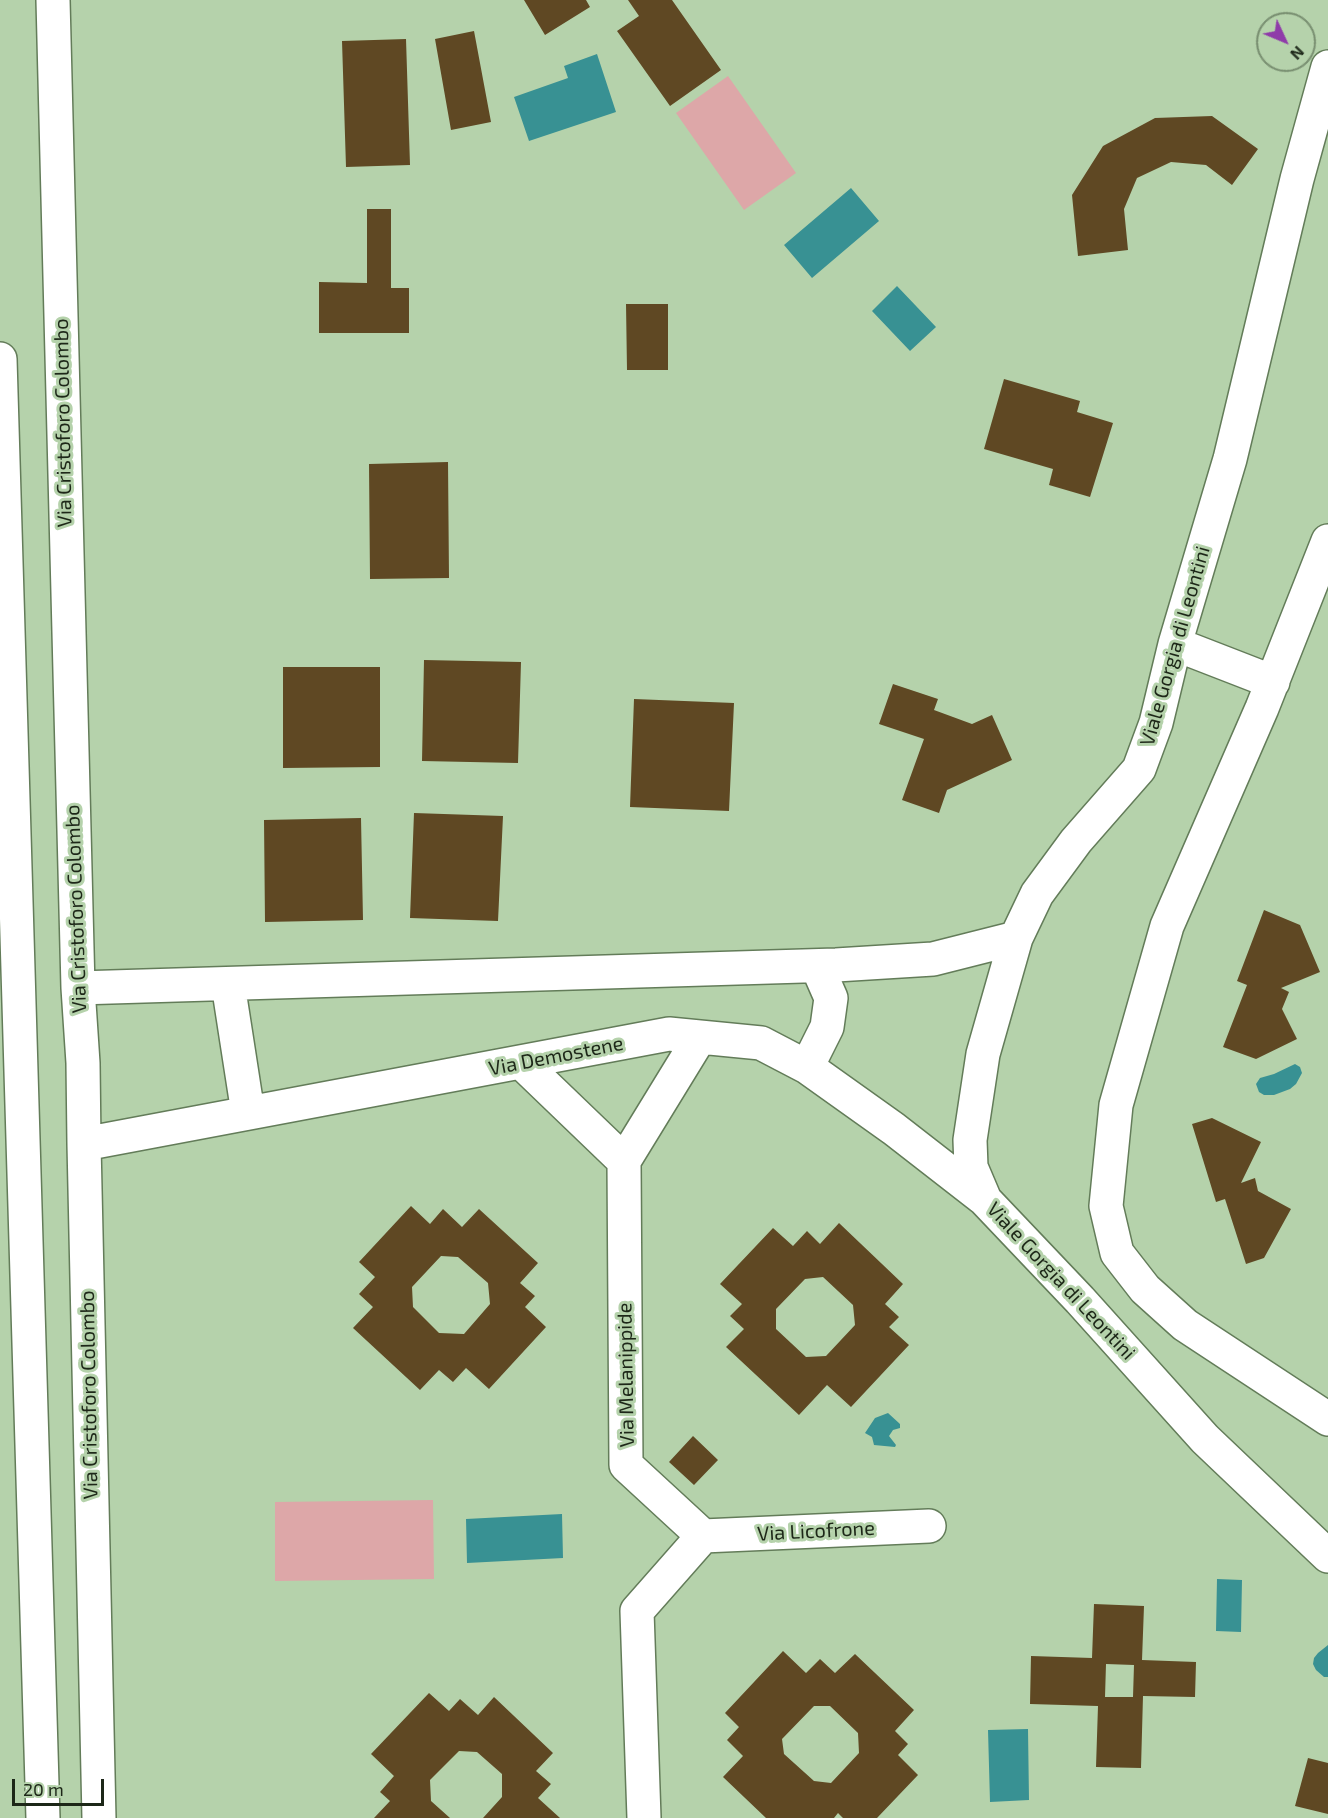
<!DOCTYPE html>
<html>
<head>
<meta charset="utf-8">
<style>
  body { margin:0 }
  #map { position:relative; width:1328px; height:1818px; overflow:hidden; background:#b5d2ab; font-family:"Exo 2",sans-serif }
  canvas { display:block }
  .north { position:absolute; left:1256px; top:12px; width:60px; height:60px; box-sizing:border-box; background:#b5d2ab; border:2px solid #788e70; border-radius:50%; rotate:134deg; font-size:16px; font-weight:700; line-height:24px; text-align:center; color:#1d2718 }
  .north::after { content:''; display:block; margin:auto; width:21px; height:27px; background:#8f3ba9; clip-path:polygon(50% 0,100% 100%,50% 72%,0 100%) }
  .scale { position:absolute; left:12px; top:1779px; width:92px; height:27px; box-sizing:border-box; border:3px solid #1d2718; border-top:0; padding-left:8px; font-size:18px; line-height:21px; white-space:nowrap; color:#1d2718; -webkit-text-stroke:4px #b5d2ab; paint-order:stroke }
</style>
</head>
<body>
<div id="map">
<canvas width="1328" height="1818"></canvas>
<div class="north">N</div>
<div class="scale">20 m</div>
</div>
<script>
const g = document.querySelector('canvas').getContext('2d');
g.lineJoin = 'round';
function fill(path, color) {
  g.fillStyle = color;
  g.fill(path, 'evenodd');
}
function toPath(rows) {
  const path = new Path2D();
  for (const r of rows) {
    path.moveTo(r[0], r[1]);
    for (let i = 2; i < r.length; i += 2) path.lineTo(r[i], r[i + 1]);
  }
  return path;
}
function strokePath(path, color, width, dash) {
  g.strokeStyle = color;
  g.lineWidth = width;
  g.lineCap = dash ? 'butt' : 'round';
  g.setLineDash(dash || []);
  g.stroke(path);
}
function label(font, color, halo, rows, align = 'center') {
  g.font = font + ' "Exo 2",sans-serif';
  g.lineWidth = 6;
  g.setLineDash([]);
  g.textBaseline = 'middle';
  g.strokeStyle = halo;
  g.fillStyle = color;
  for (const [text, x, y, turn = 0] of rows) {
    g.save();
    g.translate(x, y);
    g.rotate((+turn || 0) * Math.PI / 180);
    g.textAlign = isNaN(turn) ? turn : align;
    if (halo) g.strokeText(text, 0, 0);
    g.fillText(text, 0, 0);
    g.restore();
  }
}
fill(toPath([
  [728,76,796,173,744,210,676,113],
  [433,1500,434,1579,275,1581,275,1502]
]), '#dda7a8');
fill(toPath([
  [597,54,616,112,529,141,514,97,568,78,564,66],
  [851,188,879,221,812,278,784,245],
  [897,286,936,327,910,351,872,311],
  [1295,1064,1300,1067,1302,1073,1296,1084,1290,1089,1274,1095,1264,1095,1259,1092,1256,1084,1260,1078,1274,1074],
  [888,1413,900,1424,900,1428,893,1430,889,1436,896,1445,895,1447,874,1445,872,1437,865,1433,875,1418],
  [562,1514,563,1558,467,1563,466,1519],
  [1217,1579,1242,1580,1241,1632,1216,1631],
  [1328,1645,1328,1677,1324,1677,1316,1670,1313,1664,1314,1658,1318,1653],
  [1028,1729,1029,1800,990,1802,988,1730]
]), '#389193');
fill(toPath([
  [524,0,586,0,590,7,545,35],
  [628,0,672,0,721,70,670,106,617,31,639,16],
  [474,31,491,122,451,130,435,39],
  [406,39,410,165,346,167,342,41],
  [1212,116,1258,149,1232,185,1206,165,1171,162,1137,178,1124,209,1128,250,1078,256,1072,195,1103,146,1155,118],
  [367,209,391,209,391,288,409,288,409,333,319,333,319,282,367,283],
  [626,304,668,304,668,370,627,370],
  [1004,379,1080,401,1077,412,1113,423,1090,497,1049,485,1053,469,984,449],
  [448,462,449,578,370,579,369,464],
  [424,660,521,662,518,763,422,761],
  [283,667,380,667,380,767,283,768],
  [893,684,938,699,934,710,972,724,992,715,1012,760,947,790,939,813,902,800,924,739,879,724],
  [634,699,734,703,729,811,630,807],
  [414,813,503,816,498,921,410,918],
  [361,818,363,920,265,922,264,820],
  [1264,910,1300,925,1320,972,1281,988,1289,992,1282,1009,1297,1039,1256,1059,1223,1047,1247,985,1237,981],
  [1212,1118,1261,1142,1241,1183,1255,1178,1258,1191,1291,1209,1264,1258,1246,1264,1225,1199,1216,1202,1192,1124],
  [411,1206,430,1224,443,1209,462,1227,479,1209,538,1263,520,1283,535,1296,525,1307,546,1327,489,1389,466,1368,453,1382,439,1370,420,1390,353,1328,373,1307,359,1294,375,1277,359,1262],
  [441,1256,458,1257,488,1283,490,1304,464,1334,439,1333,413,1307,412,1287],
  [839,1223,903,1284,885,1304,899,1317,889,1327,909,1345,851,1407,827,1385,799,1415,726,1347,744,1329,730,1316,742,1304,720,1284,773,1228,793,1246,807,1231,820,1244],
  [823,1277,853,1305,855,1325,826,1356,806,1357,776,1329,776,1309,805,1279],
  [693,1436,718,1460,694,1485,669,1462],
  [1094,1604,1144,1606,1142,1660,1196,1662,1195,1697,1143,1696,1141,1768,1096,1767,1098,1706,1030,1704,1031,1656,1092,1658],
  [1106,1664,1134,1665,1133,1697,1105,1697],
  [783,1651,806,1673,820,1659,835,1673,855,1654,914,1710,895,1731,908,1744,898,1755,918,1775,877,1818,843,1818,838,1813,834,1818,766,1818,723,1777,743,1756,727,1740,739,1727,725,1713],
  [814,1706,830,1706,858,1733,859,1753,831,1783,814,1781,784,1754,782,1739],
  [429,1693,449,1711,460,1699,478,1715,494,1697,553,1753,536,1771,551,1784,538,1798,560,1818,483,1818,502,1797,502,1774,477,1752,459,1751,430,1780,431,1801,450,1818,374,1818,390,1801,380,1792,394,1776,371,1754],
  [1308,1758,1328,1763,1328,1814,1295,1806]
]), '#5f4823');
const minor = toPath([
  [53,0,78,988,83,1063,84,1144,99,1818],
  [1328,67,1297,179,1230,459,1175,644,1156,723,1139,769,1076,841,1037,894,1016,938,983,1054,970,1140,971,1167,985,1200,1080,1300,1205,1439,1328,1556],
  [1328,541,1262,708,1167,926,1116,1105,1106,1206,1117,1253,1145,1289,1185,1325,1328,1419],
  [1175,644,1273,682],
  [228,984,248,1113],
  [78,988,836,965,933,959,1016,938],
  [521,1062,624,1161,700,1037],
  [807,1067,827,1027,831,998,817,966],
  [84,1144,669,1034,761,1043,807,1067,894,1129,984,1199],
  [624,1161,626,1465,703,1536,637,1611,644,1818],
  [703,1536,929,1526]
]);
const major = toPath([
  [0,359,43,1818]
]);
strokePath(minor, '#637c59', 36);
strokePath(major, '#637c59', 36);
strokePath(minor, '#fff', 33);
strokePath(major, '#fff', 33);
label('20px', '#1d2718', '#b5d2ab', [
  ["Via Cristoforo Colombo",63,423,-91],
  ["Viale Gorgia di Leontini",1175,646,-74],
  ["Via Cristoforo Colombo",76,909,-92],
  ["Via Demostene",556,1056,-11],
  ["Viale Gorgia di Leontini",1061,1281,47],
  ["Via Melanippide",626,1375,-91],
  ["Via Cristoforo Colombo",89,1395,-91],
  ["Via Licofrone",816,1531,-3]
]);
</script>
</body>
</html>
